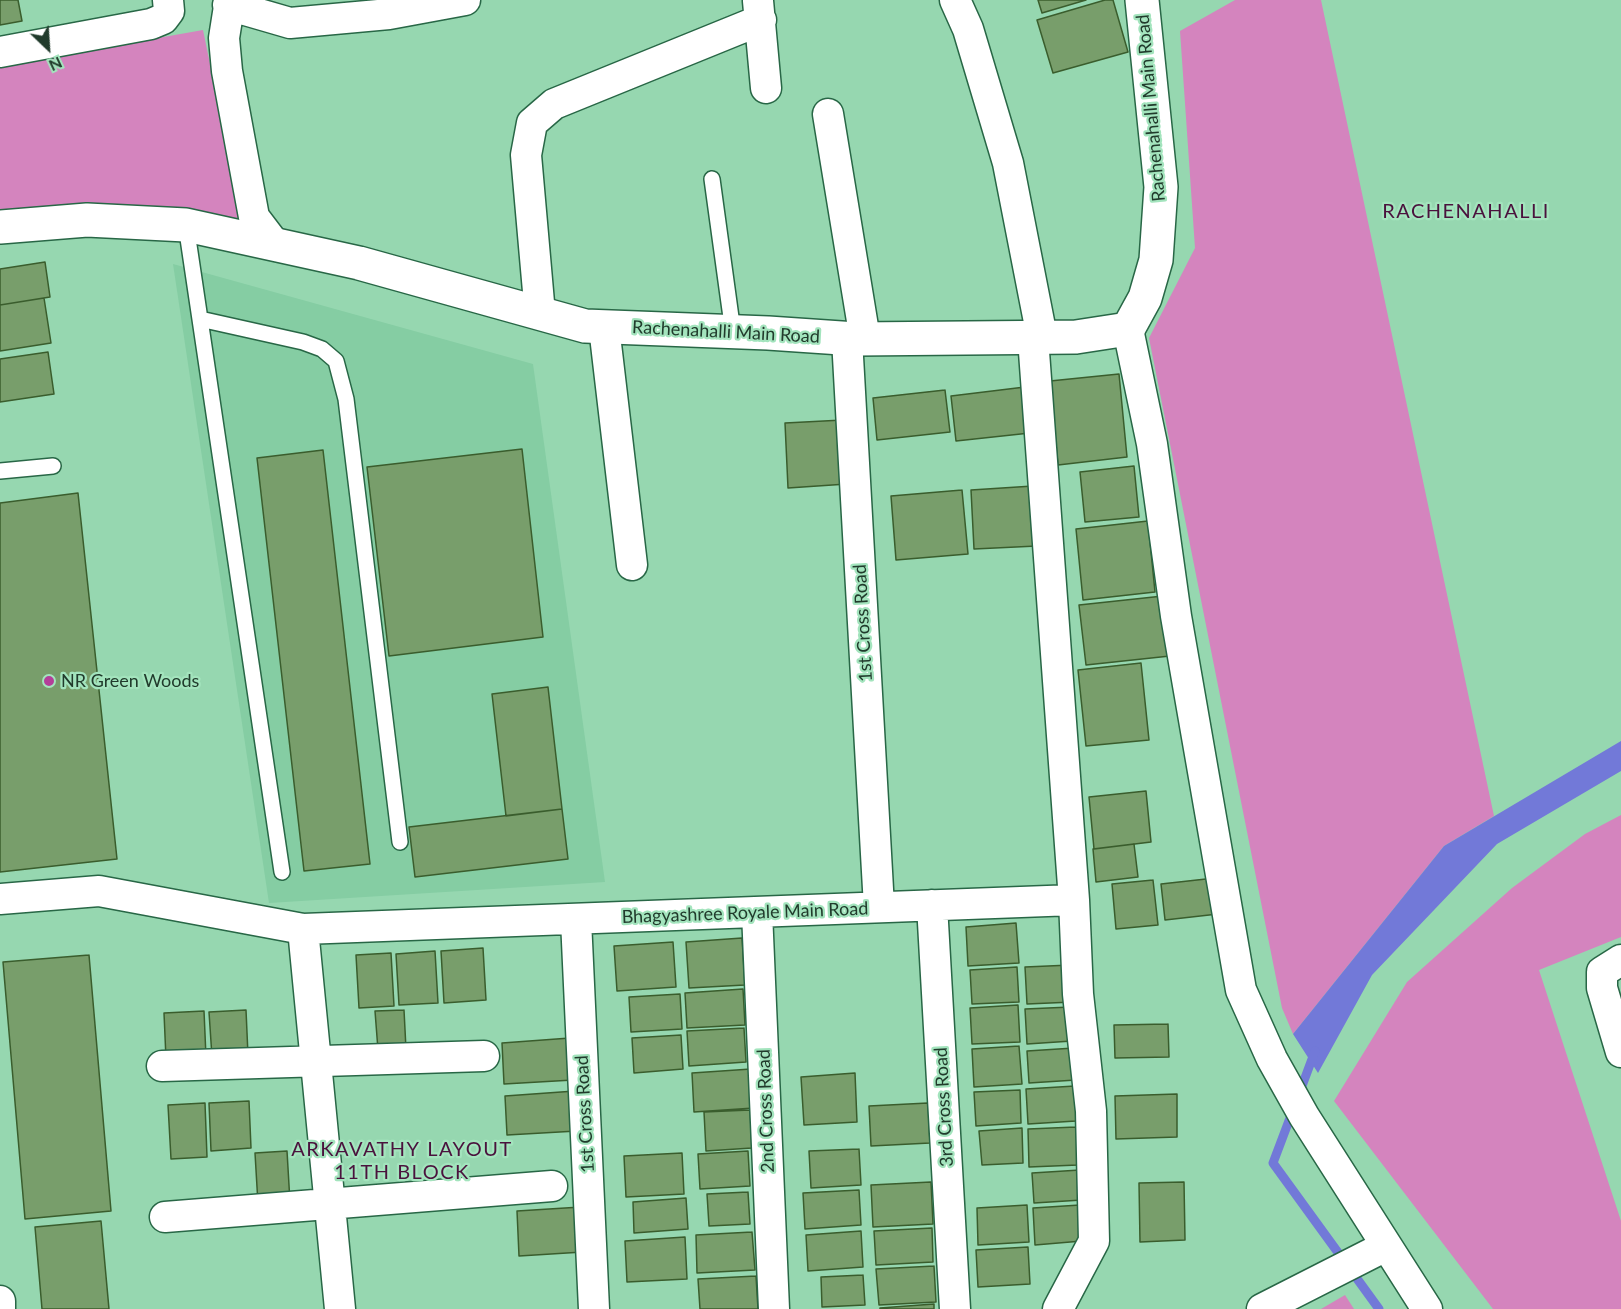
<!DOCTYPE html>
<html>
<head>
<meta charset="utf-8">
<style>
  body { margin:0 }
  #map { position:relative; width:1621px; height:1309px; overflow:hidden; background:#96d7b0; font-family:Lato,sans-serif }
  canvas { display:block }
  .north { position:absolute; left:18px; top:18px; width:60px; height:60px; -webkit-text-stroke:4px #a3e4bd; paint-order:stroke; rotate:155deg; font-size:16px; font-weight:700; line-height:24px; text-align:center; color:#213b2c }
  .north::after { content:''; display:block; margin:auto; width:21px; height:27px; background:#213b2c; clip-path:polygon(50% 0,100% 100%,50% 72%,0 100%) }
</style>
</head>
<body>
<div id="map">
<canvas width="1621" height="1309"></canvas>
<div class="north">N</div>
</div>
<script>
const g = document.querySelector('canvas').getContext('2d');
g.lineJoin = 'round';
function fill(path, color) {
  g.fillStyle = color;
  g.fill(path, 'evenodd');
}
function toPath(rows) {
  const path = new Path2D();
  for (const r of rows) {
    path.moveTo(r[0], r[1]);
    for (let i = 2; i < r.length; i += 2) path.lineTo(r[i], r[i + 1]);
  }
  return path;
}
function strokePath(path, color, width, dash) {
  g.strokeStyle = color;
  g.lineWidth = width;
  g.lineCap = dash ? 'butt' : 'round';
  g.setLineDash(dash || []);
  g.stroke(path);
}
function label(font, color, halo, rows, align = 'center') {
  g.font = font + ' Lato,sans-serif';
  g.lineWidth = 4.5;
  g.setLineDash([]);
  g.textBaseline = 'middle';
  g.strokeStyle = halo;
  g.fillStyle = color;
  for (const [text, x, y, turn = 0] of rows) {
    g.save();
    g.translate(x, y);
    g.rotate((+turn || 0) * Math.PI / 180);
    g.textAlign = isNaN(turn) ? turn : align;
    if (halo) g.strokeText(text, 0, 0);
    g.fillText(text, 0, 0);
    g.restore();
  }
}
fill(toPath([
  [173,264,533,364,605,882,269,903]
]), '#85cda3');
fill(toPath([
  [1235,0,1321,0,1494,816,1444,846,1293,1034,1282,1008,1149,338,1195,248,1180,31],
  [203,30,242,218,0,217,0,66],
  [1621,815,1621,937,1539,970,1621,1221,1621,1309,1493,1309,1334,1101,1407,982,1512,888,1585,834],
  [1345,1295,1354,1309,1321,1309]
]), '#d484be');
fill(toPath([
  [1621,741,1621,771,1497,844,1372,975,1318,1073,1293,1034,1444,846]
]), '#7279d8');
strokePath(toPath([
  [1299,1094,1315,1051],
  [1293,1110,1273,1163,1379,1309]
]), '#7279d8', 9);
const building = toPath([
  [0,0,18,0,22,21,0,25,0,0],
  [1038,0,1086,0,1042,13,1038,0],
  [1105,0,1113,0,1128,52,1053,73,1037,20,1105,0],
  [45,262,50,297,0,305,0,269,45,262],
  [44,298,51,343,0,351,0,305,44,298],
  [48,352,54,394,0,402,0,359,48,352],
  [1119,374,1127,457,1058,465,1050,381,1119,374],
  [1025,387,1030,433,956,441,951,396,1025,387],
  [945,390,950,432,877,440,873,398,945,390],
  [843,420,847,484,788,488,785,423,843,420],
  [522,449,543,637,389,656,367,467,522,449],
  [323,450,370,864,304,871,257,458,323,450],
  [1134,466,1139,517,1085,522,1080,472,1134,466],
  [1033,486,1037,546,974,549,971,490,1033,486],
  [962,490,968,554,896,560,891,496,962,490],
  [78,493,117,859,0,872,0,503,78,493],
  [1148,521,1155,592,1083,600,1076,529,1148,521],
  [1163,596,1170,656,1086,665,1079,605,1163,596],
  [1141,663,1149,740,1086,746,1078,670,1141,663],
  [548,687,562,809,506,816,492,694,548,687],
  [1146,791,1151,842,1094,849,1089,797,1146,791],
  [562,809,568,859,415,877,409,827,562,809],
  [1134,844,1138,877,1096,882,1093,849,1134,844],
  [1215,878,1218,914,1165,920,1161,884,1215,878],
  [1153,880,1158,925,1116,929,1112,884,1153,880],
  [1016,923,1019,963,968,966,966,927,1016,923],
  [742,938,745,985,689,988,686,942,742,938],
  [673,942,676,987,617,991,614,946,673,942],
  [483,948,486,1000,444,1003,441,951,483,948],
  [435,951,438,1003,399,1005,396,954,435,951],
  [391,953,394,1006,359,1008,356,955,391,953],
  [89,955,111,1211,25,1219,3,962,89,955],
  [1071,965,1073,1002,1027,1004,1025,967,1071,965],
  [1017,967,1019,1002,972,1004,970,970,1017,967],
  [743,989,745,1025,687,1028,685,993,743,989],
  [680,994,682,1029,631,1032,629,997,680,994],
  [1018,1005,1020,1042,972,1044,970,1008,1018,1005],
  [1071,1007,1072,1041,1027,1044,1025,1009,1071,1007],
  [246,1010,248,1055,212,1057,209,1012,246,1010],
  [404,1010,406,1049,378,1050,375,1011,404,1010],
  [204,1011,206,1057,166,1059,164,1013,204,1011],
  [1168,1024,1169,1057,1115,1058,1114,1025,1168,1024],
  [744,1028,746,1062,689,1066,687,1031,744,1028],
  [681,1035,683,1069,634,1073,632,1038,681,1035],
  [570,1038,573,1080,504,1084,502,1043,570,1038],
  [1019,1046,1022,1084,974,1087,972,1049,1019,1046],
  [1074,1048,1076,1080,1029,1083,1027,1051,1074,1048],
  [751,1069,754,1108,694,1112,692,1073,751,1069],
  [855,1073,857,1122,804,1125,801,1077,855,1073],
  [1075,1086,1076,1121,1028,1124,1026,1089,1075,1086],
  [1020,1090,1021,1123,976,1126,974,1092,1020,1090],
  [575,1091,577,1131,507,1135,505,1096,575,1091],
  [1177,1094,1177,1137,1116,1139,1115,1096,1177,1094],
  [249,1101,251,1148,211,1151,209,1103,249,1101],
  [205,1103,207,1157,171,1159,168,1105,205,1103],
  [928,1103,930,1143,871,1146,869,1106,928,1103],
  [750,1110,752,1148,706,1151,704,1112,750,1110],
  [1076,1127,1078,1165,1029,1167,1028,1129,1076,1127],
  [1022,1128,1023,1163,982,1165,979,1131,1022,1128],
  [859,1149,861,1185,811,1188,809,1151,859,1149],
  [287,1151,290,1202,258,1204,255,1153,287,1151],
  [748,1151,750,1186,700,1189,698,1154,748,1151],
  [682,1153,684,1194,626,1197,624,1156,682,1153],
  [1080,1170,1082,1200,1034,1203,1032,1173,1080,1170],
  [931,1182,933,1224,873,1227,871,1185,931,1182],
  [1184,1182,1185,1240,1140,1242,1139,1183,1184,1182],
  [859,1190,861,1225,805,1229,803,1193,859,1190],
  [748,1192,750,1224,709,1226,707,1194,748,1192],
  [686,1198,688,1229,634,1233,633,1202,686,1198],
  [1027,1205,1029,1242,978,1245,977,1208,1027,1205],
  [1080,1205,1082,1241,1035,1245,1033,1208,1080,1205],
  [581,1207,583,1252,519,1256,517,1211,581,1207],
  [101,1221,109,1309,42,1309,35,1227,101,1221],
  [932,1228,933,1262,876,1265,874,1231,932,1228],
  [861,1231,863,1267,808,1271,806,1235,861,1231],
  [752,1232,755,1270,697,1273,696,1235,752,1232],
  [685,1237,687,1279,627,1282,625,1241,685,1237],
  [1028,1247,1030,1284,978,1287,976,1250,1028,1247],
  [934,1266,936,1302,879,1305,876,1269,934,1266],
  [863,1275,865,1305,822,1307,821,1277,863,1275],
  [756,1276,758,1309,700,1309,698,1279,756,1276],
  [934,1304,934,1309,880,1309,880,1308,934,1304]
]);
fill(building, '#789e6b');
strokePath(building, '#3a5d2d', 1.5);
const service = toPath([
  [712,179,733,332],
  [186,225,282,872],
  [200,319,303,342,322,349,336,361,346,399,400,842],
  [0,471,53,466]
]);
const minor = toPath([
  [230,0,224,38,227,71,254,217,273,242],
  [955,0,968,29,1008,163,1042,337],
  [758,1,766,88],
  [228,5,290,23,389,14,465,0],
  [0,52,151,24,163,19,169,11,168,0],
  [828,114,865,339],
  [540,314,526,155,532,123,554,104,761,20],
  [604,327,632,565],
  [1128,329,1152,444,1176,616,1241,990,1272,1059,1304,1116,1427,1309],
  [1033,338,1074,900,1078,994,1091,1111,1094,1241,1058,1309],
  [847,339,879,907],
  [0,899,99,891,303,929,1074,900],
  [932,905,955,1309],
  [757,912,774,1309],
  [576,920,594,1309],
  [303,929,340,1309],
  [1621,960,1602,972,1602,988,1621,1052],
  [162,1066,484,1056],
  [165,1217,552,1186],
  [0,1301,0,1309],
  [1262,1309,1386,1246]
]);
const tertiary = toPath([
  [0,227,87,220,186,225,359,263,585,326,768,333,856,339,1076,337,1128,329,1145,298,1156,260,1161,187,1142,0]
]);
strokePath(service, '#286746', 18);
strokePath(minor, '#286746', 33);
strokePath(tertiary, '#286746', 36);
strokePath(service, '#fff', 15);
strokePath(minor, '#fff', 30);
strokePath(tertiary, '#fff', 33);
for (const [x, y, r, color] of [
  [49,681,6,"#b33f99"]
]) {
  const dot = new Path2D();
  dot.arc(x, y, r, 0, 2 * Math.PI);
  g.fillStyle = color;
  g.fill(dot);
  strokePath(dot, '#a3e4bd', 2);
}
label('18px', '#213b2c', '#a3e4bd', [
  ["Rachenahalli Main Road",1151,108,-95],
  ["Rachenahalli Main Road",726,332,3],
  ["1st Cross Road",863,623,-93],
  ["Bhagyashree Royale Main Road",745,913,-2],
  ["3rd Cross Road",944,1107,-93],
  ["2nd Cross Road",766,1111,-92],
  ["1st Cross Road",585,1114,-93]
]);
label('18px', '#213b2c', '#a3e4bd', [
  ["NR Green Woods",61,681]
], 'left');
g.letterSpacing = '1.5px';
label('20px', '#4a123d', '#a3e4bd', [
  ["RACHENAHALLI",1466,212],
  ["ARKAVATHY LAYOUT",402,1150],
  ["11TH BLOCK",402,1173]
]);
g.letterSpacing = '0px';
</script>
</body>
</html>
